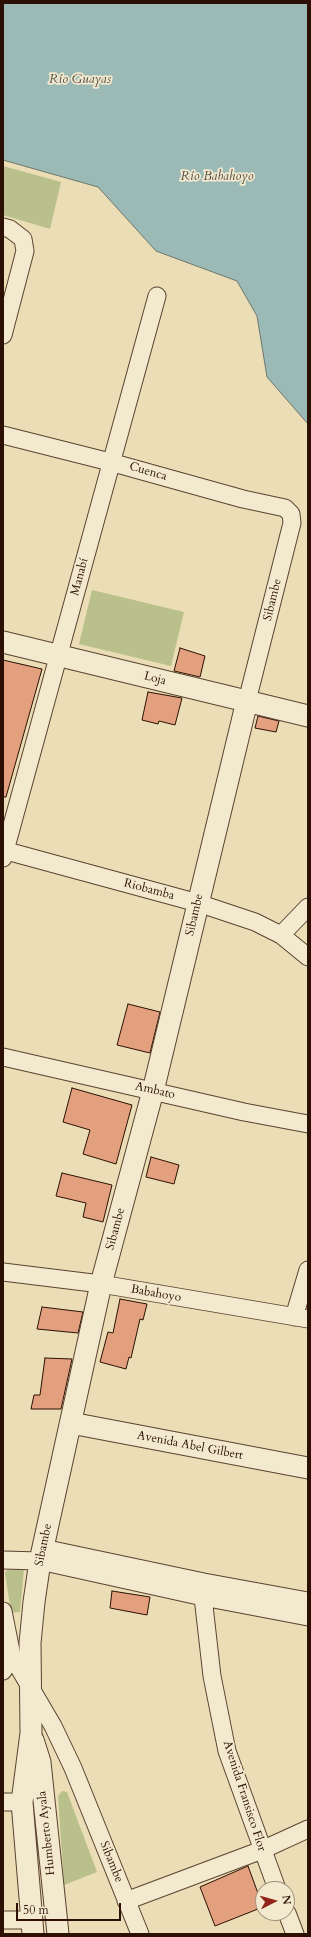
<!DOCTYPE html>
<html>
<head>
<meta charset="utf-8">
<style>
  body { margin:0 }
  #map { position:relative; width:311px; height:1937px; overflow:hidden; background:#ebddb5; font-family:Cardo,serif }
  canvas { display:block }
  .frame { position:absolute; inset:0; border:4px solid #2b1003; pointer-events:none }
  .north { position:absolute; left:255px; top:1881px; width:40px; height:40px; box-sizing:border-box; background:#f2e9cf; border:1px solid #a2927d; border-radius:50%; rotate:84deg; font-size:11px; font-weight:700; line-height:16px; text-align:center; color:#2b1003 }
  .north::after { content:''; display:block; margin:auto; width:14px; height:18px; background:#8f2418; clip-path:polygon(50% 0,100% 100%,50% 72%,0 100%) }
  .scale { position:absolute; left:16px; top:1903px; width:105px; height:18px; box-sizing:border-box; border:2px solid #2b1003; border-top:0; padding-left:5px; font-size:12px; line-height:14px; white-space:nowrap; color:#2b1003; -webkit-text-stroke:3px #f2e9cf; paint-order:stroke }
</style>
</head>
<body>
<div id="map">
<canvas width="311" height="1937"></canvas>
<div class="frame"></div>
<div class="north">N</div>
<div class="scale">50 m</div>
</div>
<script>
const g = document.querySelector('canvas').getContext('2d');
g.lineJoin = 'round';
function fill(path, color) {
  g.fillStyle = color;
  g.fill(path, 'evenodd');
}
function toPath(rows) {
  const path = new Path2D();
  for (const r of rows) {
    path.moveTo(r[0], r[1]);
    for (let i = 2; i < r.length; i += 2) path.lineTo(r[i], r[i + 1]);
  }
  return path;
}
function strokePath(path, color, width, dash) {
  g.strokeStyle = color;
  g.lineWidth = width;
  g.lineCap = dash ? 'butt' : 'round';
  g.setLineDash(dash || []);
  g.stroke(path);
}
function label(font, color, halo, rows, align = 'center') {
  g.font = font + ' Cardo,serif';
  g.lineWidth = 3.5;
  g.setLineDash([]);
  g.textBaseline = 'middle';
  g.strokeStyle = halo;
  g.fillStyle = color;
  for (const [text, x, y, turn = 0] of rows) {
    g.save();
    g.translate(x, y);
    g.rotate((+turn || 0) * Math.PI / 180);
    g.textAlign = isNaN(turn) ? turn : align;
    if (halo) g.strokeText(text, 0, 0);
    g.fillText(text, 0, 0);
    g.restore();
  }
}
fill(toPath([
  [3,166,61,182,50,229,3,215],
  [92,590,184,612,171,666,79,644],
  [24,1569,20,1612,11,1613,5,1573,7,1570],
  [62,1791,67,1792,97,1872,64,1885,58,1796]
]), '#bac08c');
const water = toPath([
  [3,3,308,3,308,424,267,377,257,316,237,281,156,251,98,187,3,160,3,3]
]);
fill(water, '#9bbab6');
strokePath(water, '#6e766e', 1);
const building = toPath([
  [180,648,205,656,200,677,174,671,180,648],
  [3,660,42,669,6,797,3,797,3,660],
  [148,692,182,698,175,725,159,721,158,724,142,720,148,692],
  [258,716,279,721,276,732,255,728,258,716],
  [128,1004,160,1012,150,1053,117,1045,128,1004],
  [72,1088,132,1105,116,1164,83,1154,90,1130,63,1122,72,1088],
  [151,1157,179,1165,174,1184,146,1177,151,1157],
  [62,1173,112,1185,103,1222,83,1217,86,1203,56,1196,62,1173],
  [120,1299,147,1304,143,1320,140,1319,131,1358,129,1357,126,1369,100,1362,108,1332,113,1333,120,1299],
  [42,1307,83,1312,78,1333,37,1329,42,1307],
  [45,1358,72,1359,61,1409,31,1409,34,1395,40,1395,45,1358],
  [112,1591,150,1597,147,1615,110,1608,112,1591],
  [248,1866,263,1907,215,1926,200,1887,248,1866]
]);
fill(building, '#e3a07f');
strokePath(building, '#2b1003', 1);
const minor = toPath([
  [3,227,10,229,23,239,25,251,3,335],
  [3,435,110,462,243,499,285,508,291,514,292,523,247,701],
  [3,850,198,903,255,922,281,935,308,957],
  [3,858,157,296],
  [281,935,308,907],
  [3,1057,244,1112,308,1124],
  [3,1272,101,1284,308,1319],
  [294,1317,308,1270],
  [43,1548,204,1582,308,1601],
  [3,1560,40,1561,203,1597,308,1617],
  [204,1582,203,1597,212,1676,227,1751,277,1889],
  [3,1611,12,1656,53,1726,73,1768,140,1934],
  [3,1671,12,1656],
  [3,1802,22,1802],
  [126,1901,262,1850,308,1829],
  [287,1913,295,1934],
  [3,1920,32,1920]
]);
const tertiary = toPath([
  [3,642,308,716],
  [71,1423,308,1468],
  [33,1740,40,1762,58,1934],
  [33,1934,22,1802,31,1733,30,1643,34,1602,40,1561,101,1284,153,1091,247,701]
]);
strokePath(minor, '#5b4330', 19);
strokePath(tertiary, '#5b4330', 23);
strokePath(minor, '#f2e9cf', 17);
strokePath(tertiary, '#f2e9cf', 21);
label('12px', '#2b1003', '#f2e9cf', [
  ["Cuenca",148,472,16],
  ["Manabí",80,577,-75],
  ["Sibambe",273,600,-76],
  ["Loja",155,679,14],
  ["Riobamba",149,890,15],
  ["Sibambe",195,915,-77],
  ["Ambato",155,1091,13],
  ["Sibambe",116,1229,-75],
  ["Babahoyo",156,1294,10],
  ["Avenida Abel Gilbert",190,1446,11],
  ["Sibambe",44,1545,-78],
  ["Avenida Fransisco Flor",244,1796,72],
  ["Humberto Ayala",47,1833,-96],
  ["Sibambe",111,1862,68]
]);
label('italic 13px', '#524c42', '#f2e9cf', [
  ["Río Guayas",80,80],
  ["Río Babahoyo",217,177]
]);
</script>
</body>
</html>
